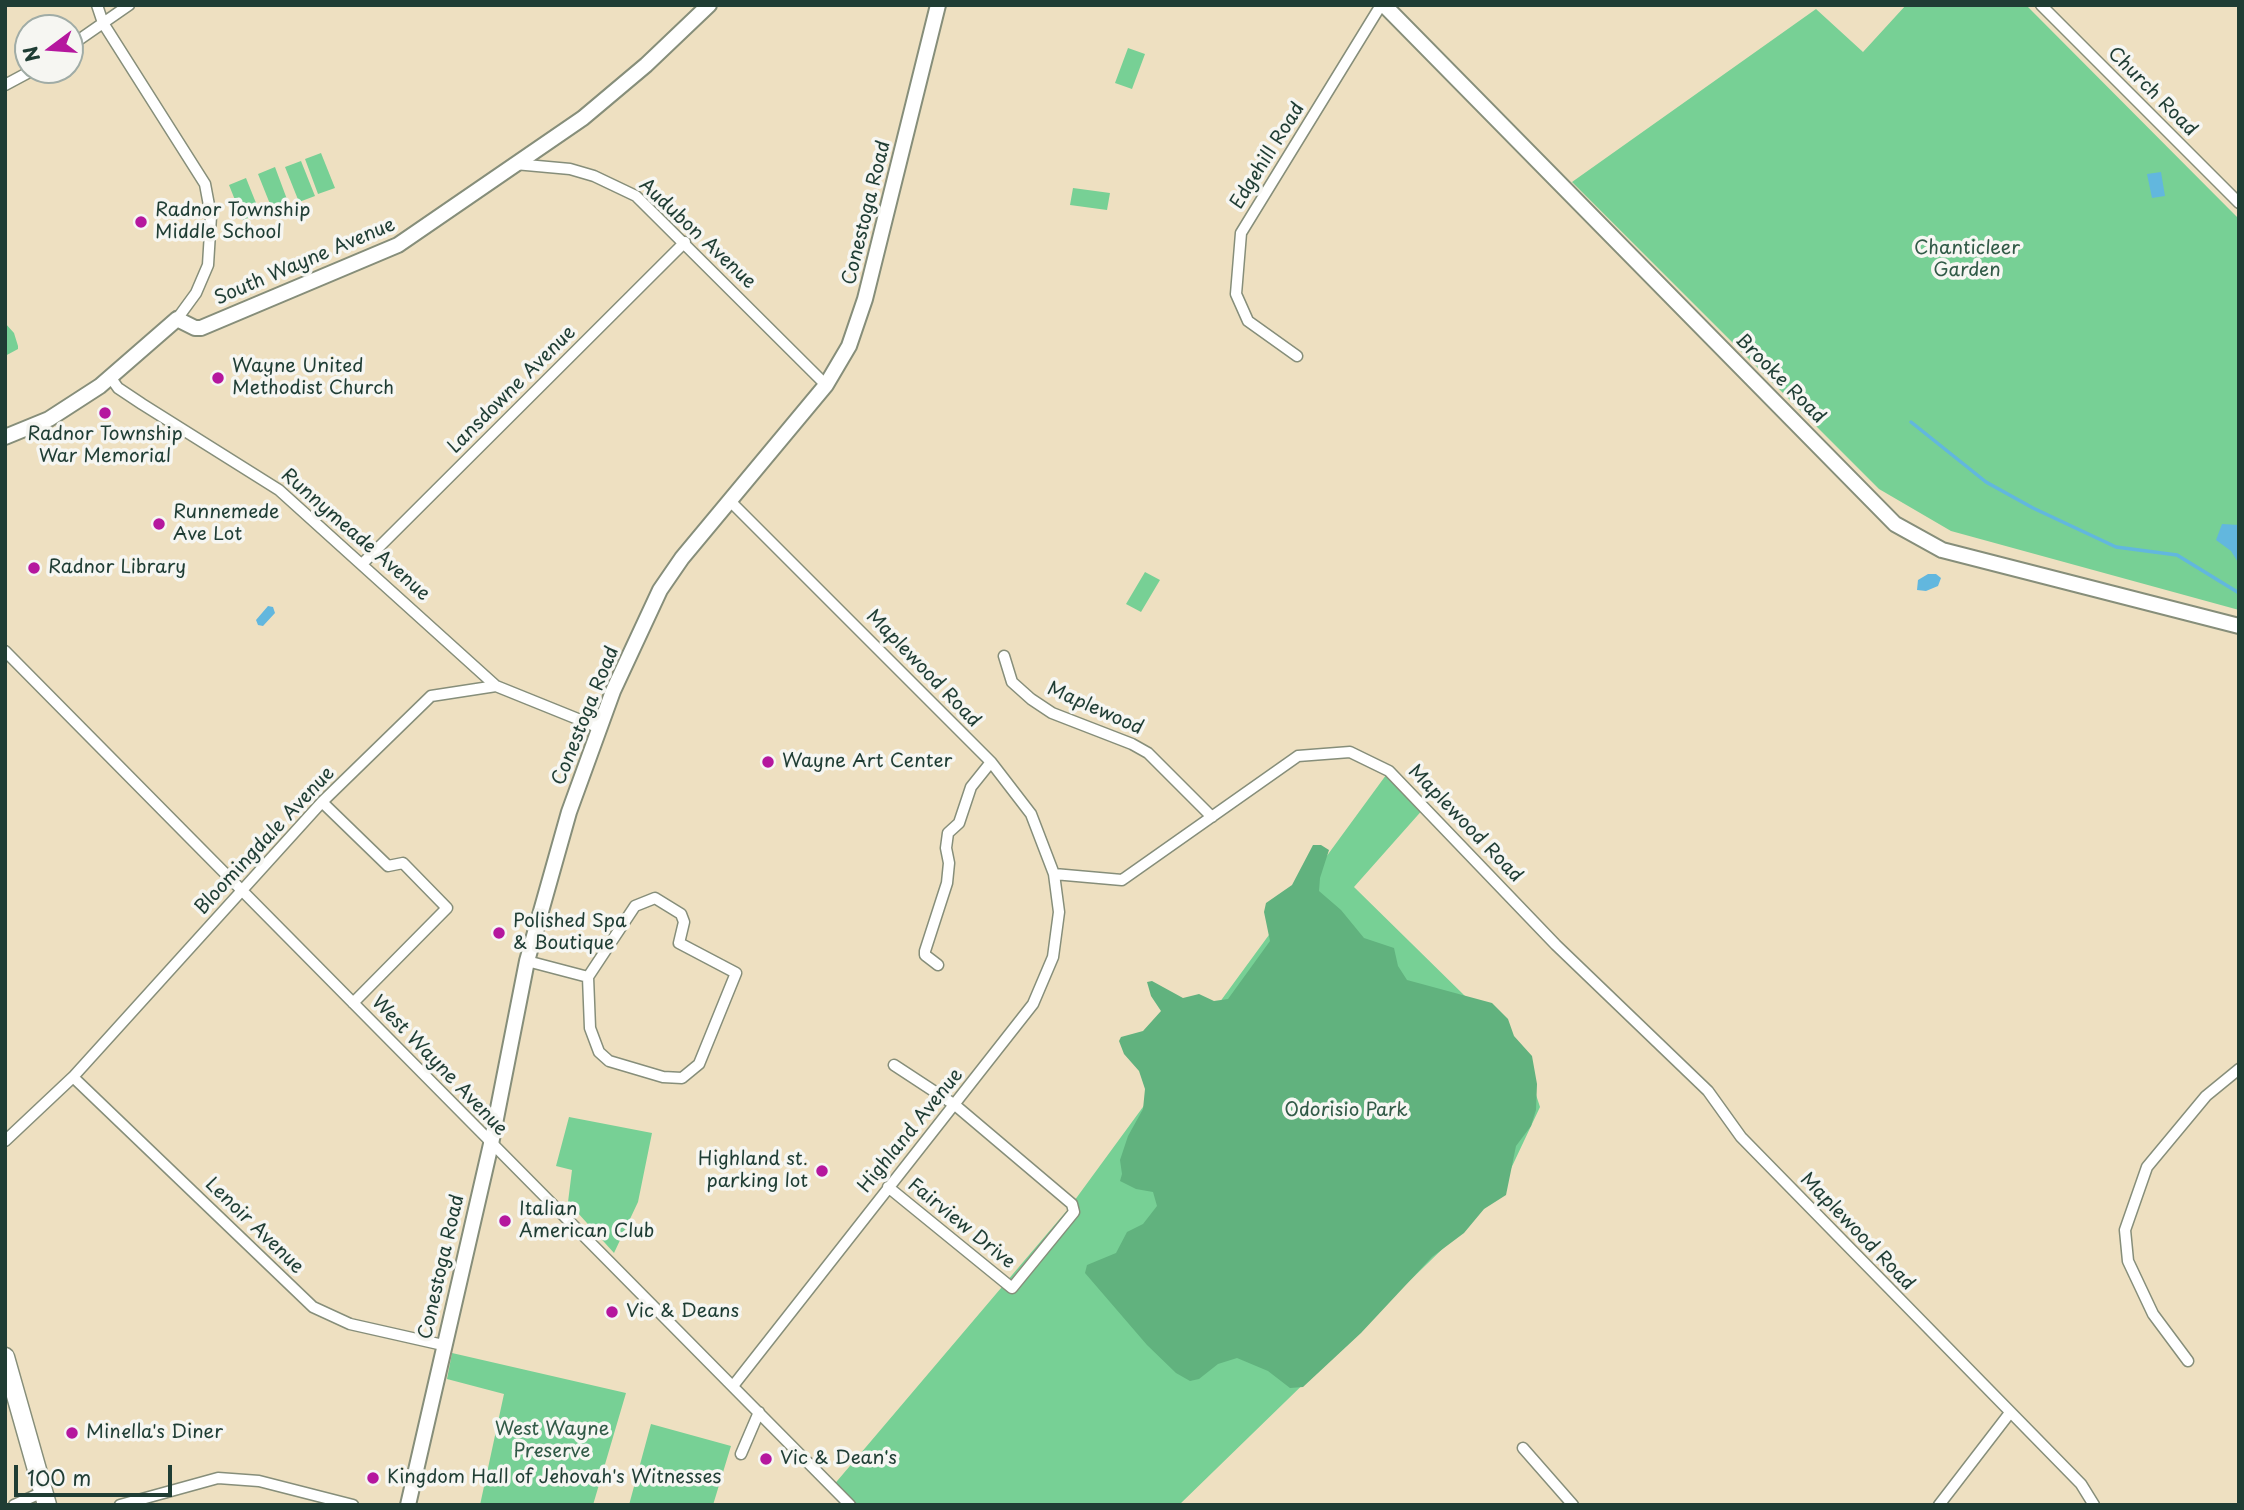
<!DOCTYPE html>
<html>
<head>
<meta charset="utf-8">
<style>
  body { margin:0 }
  #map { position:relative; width:2244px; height:1510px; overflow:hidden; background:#eee0c1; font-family:"Playpen Sans",sans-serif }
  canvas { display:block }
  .frame { position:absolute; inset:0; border:7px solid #1f3d34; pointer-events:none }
  .north { position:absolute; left:14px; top:14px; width:70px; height:70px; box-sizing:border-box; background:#f6f6f2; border:2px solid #a0aca6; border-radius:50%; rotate:254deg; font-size:19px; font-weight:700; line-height:28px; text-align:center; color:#1f3d34 }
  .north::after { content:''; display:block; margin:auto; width:24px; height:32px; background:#b5179e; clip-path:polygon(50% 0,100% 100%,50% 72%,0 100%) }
  .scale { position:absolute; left:14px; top:1465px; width:158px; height:32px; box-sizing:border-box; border:4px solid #1f3d34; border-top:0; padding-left:9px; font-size:21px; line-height:24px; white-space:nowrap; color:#1f3d34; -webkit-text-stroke:5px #f6f6f2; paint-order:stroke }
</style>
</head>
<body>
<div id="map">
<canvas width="2244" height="1510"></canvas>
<div class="frame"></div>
<div class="north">N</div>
<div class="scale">100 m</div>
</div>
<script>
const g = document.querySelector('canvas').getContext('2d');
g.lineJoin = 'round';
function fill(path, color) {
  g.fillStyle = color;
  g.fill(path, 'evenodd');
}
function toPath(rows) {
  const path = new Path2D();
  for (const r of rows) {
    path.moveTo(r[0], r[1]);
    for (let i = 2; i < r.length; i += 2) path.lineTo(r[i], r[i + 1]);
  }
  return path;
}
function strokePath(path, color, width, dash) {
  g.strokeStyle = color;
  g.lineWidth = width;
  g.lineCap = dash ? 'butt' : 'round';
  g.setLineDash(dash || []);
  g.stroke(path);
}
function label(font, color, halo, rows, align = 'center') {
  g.font = font + ' "Playpen Sans",sans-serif';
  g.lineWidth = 7;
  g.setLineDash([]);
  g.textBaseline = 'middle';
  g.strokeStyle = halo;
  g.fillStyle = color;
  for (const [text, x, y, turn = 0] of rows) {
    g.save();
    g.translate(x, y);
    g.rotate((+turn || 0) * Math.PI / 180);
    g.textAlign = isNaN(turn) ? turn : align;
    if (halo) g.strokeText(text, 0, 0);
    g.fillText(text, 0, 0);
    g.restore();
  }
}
fill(toPath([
  [1906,5,2026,5,2239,219,2239,610,1951,531,1879,489,1572,182,1816,9,1863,52],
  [1128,48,1145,54,1132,89,1115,83],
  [321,153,335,188,318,194,305,159],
  [301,161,315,196,299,202,285,167],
  [275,167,288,202,272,209,258,174],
  [246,178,260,213,243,220,229,185],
  [1073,188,1110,193,1107,210,1070,205],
  [5,323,14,333,18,346,18,349,5,356],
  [1145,572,1160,580,1141,612,1126,604],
  [1389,771,1425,807,1354,887,1522,1052,1540,1107,1499,1194,1179,1505,850,1505,832,1487,1069,1208],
  [569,1117,652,1133,638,1202,614,1253,568,1202,572,1170,556,1166],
  [452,1353,626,1393,593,1505,480,1505,504,1394,447,1379],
  [651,1424,731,1446,713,1505,629,1505]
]), '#77d095');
fill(toPath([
  [1313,845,1321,845,1329,850,1320,878,1319,891,1341,910,1364,938,1394,948,1398,966,1407,980,1492,1003,1508,1019,1514,1036,1532,1056,1537,1084,1536,1110,1531,1126,1516,1146,1506,1195,1484,1209,1464,1233,1432,1257,1361,1333,1303,1387,1290,1388,1268,1371,1237,1358,1218,1364,1199,1379,1190,1381,1176,1373,1147,1345,1085,1273,1087,1265,1116,1253,1127,1232,1143,1224,1157,1206,1153,1192,1136,1189,1120,1181,1122,1174,1120,1160,1128,1136,1143,1109,1145,1089,1139,1071,1124,1054,1119,1041,1121,1037,1143,1031,1161,1011,1151,996,1147,982,1152,981,1183,998,1199,994,1214,1001,1228,999,1270,941,1264,912,1266,903,1292,885]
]), '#61b27e');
fill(toPath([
  [2161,172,2165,196,2152,198,2147,174],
  [2222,524,2239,525,2239,564,2231,551,2216,540],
  [1928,574,1936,574,1941,578,1938,586,1926,591,1917,590,1918,580],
  [268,606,273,607,275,613,263,626,258,625,256,620]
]), '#62b7de');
strokePath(toPath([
  [1911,422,1986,482,2033,508,2116,547,2177,555,2239,593]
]), '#62b7de', 3.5);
const street = toPath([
  [97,5,103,23,205,184,211,216,208,265,196,293,177,319],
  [2041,5,2239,203],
  [70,46,129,5],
  [5,85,33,70],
  [515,164,570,169,594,176,636,196,826,385],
  [1297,356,1248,321,1236,294,1241,233,1381,5],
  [111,378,118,388,142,404,279,490,496,686],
  [729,500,991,762,1031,814,1054,874,1122,880,1298,756,1350,752,1389,771,1556,945,1708,1091,1741,1137,2081,1484,2094,1505],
  [363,563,685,242],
  [5,651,850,1505],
  [1004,656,1012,682,1031,699,1052,713,1132,744,1148,753,1212,817],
  [322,802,388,866,403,863,447,908,353,1003],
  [527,961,588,977,590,1028,599,1052,609,1061,663,1077,682,1078,699,1064,736,973,679,943,684,922,681,914,655,898,635,906,588,977],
  [938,965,925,955,925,951,947,883,949,863,946,848,948,833,959,823,971,787,991,762],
  [73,1077,313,1307,350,1324,443,1345],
  [5,1141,73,1077,322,802,431,696,496,686,600,728],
  [888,1187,1012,1288,1074,1212,1072,1204,955,1105,894,1065],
  [2188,1361,2153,1314,2128,1261,2125,1230,2147,1167,2206,1096,2239,1069],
  [733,1386,1033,1004,1053,957,1059,912,1054,874],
  [1523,1448,1573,1505],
  [741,1454,759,1412],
  [14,1505,43,1492],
  [120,1505,218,1478,259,1481,353,1505],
  [1939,1505,2009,1414]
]);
const secondary = toPath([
  [1384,5,1895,524,1942,550,2239,626],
  [5,437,49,419,100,386,177,319,195,328,201,328,398,245,583,118,646,65,709,5],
  [408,1505,491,1144,527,961,569,812,613,691,660,590,682,558,826,385,849,346,865,299,938,5]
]);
const highway = toPath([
  [5,1357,47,1505]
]);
strokePath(street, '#868e7a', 13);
strokePath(secondary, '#868e7a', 18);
strokePath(highway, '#868e7a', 21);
strokePath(street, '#fff', 10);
strokePath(secondary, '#fff', 14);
strokePath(highway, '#fff', 18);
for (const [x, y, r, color] of [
  [141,222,7,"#b5179e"],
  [218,378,7,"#b5179e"],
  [105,413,7,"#b5179e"],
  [159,524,7,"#b5179e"],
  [34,568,7,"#b5179e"],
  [768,762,7,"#b5179e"],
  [499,933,7,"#b5179e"],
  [822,1171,7,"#b5179e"],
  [505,1221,7,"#b5179e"],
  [612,1312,7,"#b5179e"],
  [72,1433,7,"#b5179e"],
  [766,1459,7,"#b5179e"],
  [373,1478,7,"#b5179e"]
]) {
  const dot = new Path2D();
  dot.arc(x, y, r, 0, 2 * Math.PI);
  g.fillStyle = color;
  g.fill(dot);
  strokePath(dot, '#f6f6f2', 2.5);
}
label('19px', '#1f3d34', '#f6f6f2', [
  ["Church Road",2152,92,45],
  ["Edgehill Road",1268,156,-58],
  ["Conestoga Road",867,213,-76],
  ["Audubon Avenue",697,234,43],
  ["South Wayne Avenue",305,262,-23],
  ["Brooke Road",1780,379,45],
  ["Lansdowne Avenue",512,390,-45],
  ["Runnymeade Avenue",355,535,41],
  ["Maplewood Road",923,669,46],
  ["Maplewood",1095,709,24],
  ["Conestoga Road",586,716,-68],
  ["Maplewood Road",1465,824,46],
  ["Bloomingdale Avenue",265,841,-47],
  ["West Wayne Avenue",439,1066,46],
  ["Highland Avenue",911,1131,-51],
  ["Fairview Drive",961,1224,39],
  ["Lenoir Avenue",254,1226,44],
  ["Maplewood Road",1857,1232,46],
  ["Conestoga Road",442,1267,-77]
]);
label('19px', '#1f3d34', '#f6f6f2', [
  ["Radnor Township",155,211],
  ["Middle School",155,233],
  ["Wayne United",232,367],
  ["Methodist Church",232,389],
  ["Radnor Township",105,435,"center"],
  ["War Memorial",105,457,"center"],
  ["Runnemede",173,513],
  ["Ave Lot",173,535],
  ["Radnor Library",48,568],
  ["Wayne Art Center",782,762],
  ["Polished Spa",513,922],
  ["& Boutique",513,944],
  ["Highland st.",808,1160,"right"],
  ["parking lot",808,1182,"right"],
  ["Italian",519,1210],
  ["American Club",519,1232],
  ["Vic & Deans",626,1312],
  ["Minella's Diner",86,1433],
  ["Vic & Dean's",780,1459],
  ["Kingdom Hall of Jehovah's Witnesses",387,1478]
], 'left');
label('19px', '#315a47', '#f6f6f2', [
  ["Chanticleer",1967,249],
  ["Garden",1967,271],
  ["Odorisio Park",1346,1111],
  ["West Wayne",552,1430],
  ["Preserve",552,1452]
]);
</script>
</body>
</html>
